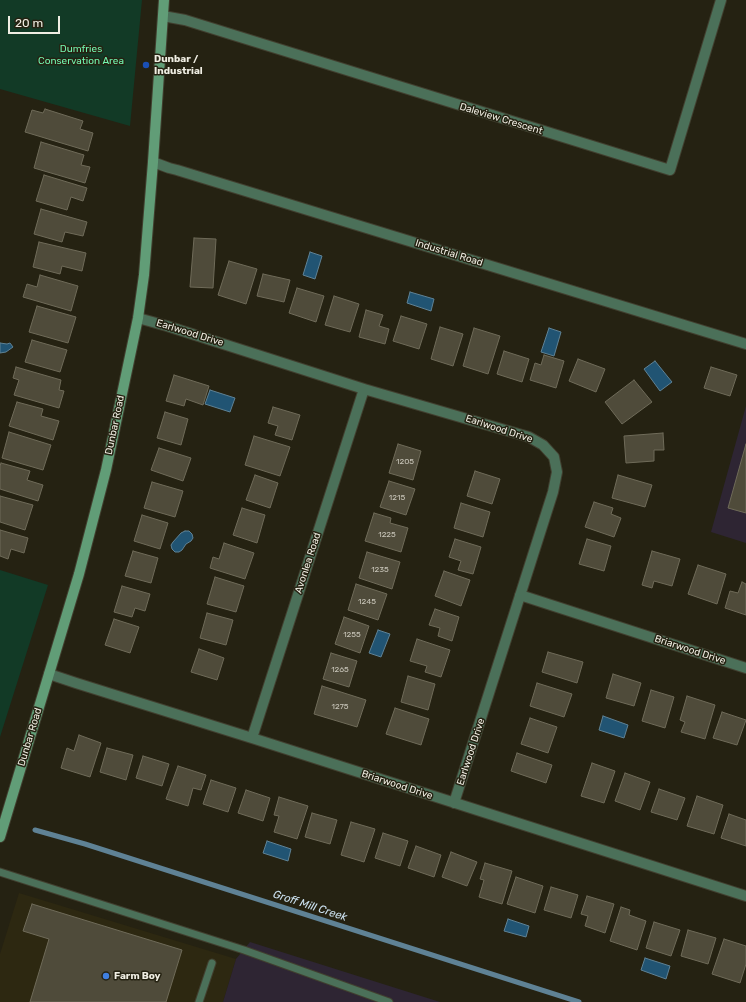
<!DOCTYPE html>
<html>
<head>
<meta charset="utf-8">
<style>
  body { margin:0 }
  #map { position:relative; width:746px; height:1002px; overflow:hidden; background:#252212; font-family:Rubik,sans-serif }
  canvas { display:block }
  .scale { position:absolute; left:8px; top:16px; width:52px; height:18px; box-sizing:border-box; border:2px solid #f0eee3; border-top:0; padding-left:5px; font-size:12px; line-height:14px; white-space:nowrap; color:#f0eee3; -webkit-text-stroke:3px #252212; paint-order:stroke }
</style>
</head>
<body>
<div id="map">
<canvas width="746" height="1002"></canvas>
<div class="scale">20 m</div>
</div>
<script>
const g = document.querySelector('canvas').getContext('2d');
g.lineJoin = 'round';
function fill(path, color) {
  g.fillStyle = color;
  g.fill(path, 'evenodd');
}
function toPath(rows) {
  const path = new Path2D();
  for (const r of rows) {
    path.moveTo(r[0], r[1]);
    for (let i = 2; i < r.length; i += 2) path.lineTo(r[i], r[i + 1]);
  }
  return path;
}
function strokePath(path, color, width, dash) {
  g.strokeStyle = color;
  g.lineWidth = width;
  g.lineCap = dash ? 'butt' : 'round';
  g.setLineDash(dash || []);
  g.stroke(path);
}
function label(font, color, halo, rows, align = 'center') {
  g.font = font + ' Rubik,sans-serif';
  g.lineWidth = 3;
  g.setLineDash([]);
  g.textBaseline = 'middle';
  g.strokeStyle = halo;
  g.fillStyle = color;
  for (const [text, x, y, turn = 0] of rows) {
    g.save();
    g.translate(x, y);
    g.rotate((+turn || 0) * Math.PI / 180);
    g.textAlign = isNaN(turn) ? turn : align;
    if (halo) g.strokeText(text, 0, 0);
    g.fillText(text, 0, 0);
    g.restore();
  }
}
fill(toPath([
  [19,893,236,959,223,1002,0,1002,0,954]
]), '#2d2811');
fill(toPath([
  [746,406,746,543,711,532],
  [250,942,440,1002,223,1002,236,959]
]), '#2e2533');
fill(toPath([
  [0,0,142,0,130,126,0,89],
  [0,570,48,585,0,737]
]), '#123a26');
const water = toPath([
  [310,252,322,256,315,279,303,275,310,252],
  [410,292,434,299,431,311,407,303,410,292],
  [549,328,561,332,554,356,541,352,549,328],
  [0,343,7,344,10,343,13,347,6,352,0,353,0,343],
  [655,361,672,382,660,391,644,369,655,361],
  [210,390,235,398,230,412,205,404,210,390],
  [185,531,189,531,192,534,193,538,191,541,186,544,182,550,179,552,175,552,172,549,171,545,173,542,181,533,185,531],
  [378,630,390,634,381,657,369,653,378,630],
  [603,716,628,725,624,738,599,730,603,716],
  [267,841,291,849,288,861,263,853,267,841],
  [508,919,529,926,526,937,504,931,508,919],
  [645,958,670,966,666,979,641,970,645,958]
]);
fill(water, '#215473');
strokePath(water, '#5f8295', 1);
strokePath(toPath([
  [35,830,85,844,579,1002]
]), '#5f8295', 5);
const building = toPath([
  [45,109,83,121,80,129,93,133,88,151,25,132,32,110,43,113,45,109],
  [41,142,84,155,81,165,90,167,85,183,34,168,41,142],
  [44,175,87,188,83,201,71,197,67,210,36,201,44,175],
  [41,209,87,222,83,236,65,232,62,242,34,234,41,209],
  [194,238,216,239,213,288,190,287,194,238],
  [39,242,86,253,82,271,62,266,60,274,33,267,39,242],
  [229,261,257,269,246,304,218,295,229,261],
  [263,274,290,280,284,302,257,296,263,274],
  [40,275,78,286,71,311,23,297,27,284,37,287,40,275],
  [297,288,324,296,316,322,289,313,297,288],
  [334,296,359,304,350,332,325,325,334,296],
  [37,306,76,317,68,343,29,332,37,306],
  [366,310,383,315,379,326,389,329,385,344,359,337,366,310],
  [401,316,427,324,419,349,393,341,401,316],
  [440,327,463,334,453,366,431,359,440,327],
  [474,328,500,336,488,374,463,366,474,328],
  [32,340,67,350,60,372,25,362,32,340],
  [504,351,529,359,522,382,497,374,504,351],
  [544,355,564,361,556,388,530,380,535,363,541,365,544,355],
  [578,359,605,369,596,392,569,381,578,359],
  [16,367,61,380,59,390,64,391,59,408,14,395,19,380,13,378,16,367],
  [711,367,737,375,730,396,704,388,711,367],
  [174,375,209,386,203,405,186,399,184,406,166,401,174,375],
  [634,380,652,402,622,424,605,402,634,380],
  [17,402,43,409,41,416,59,421,53,440,9,426,17,402],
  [273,407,300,415,292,440,275,435,278,426,268,423,273,407],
  [165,412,188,419,181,445,157,438,165,412],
  [9,432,51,445,43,470,2,458,9,432],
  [663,433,664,450,654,450,654,461,626,463,624,436,663,433],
  [254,436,290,447,280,476,245,465,254,436],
  [398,444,421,451,413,480,389,473,398,444],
  [746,444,746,513,728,508,746,444],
  [159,448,191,458,183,481,151,470,159,448],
  [1,463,30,471,27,480,43,485,38,501,0,489,0,466,1,463],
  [475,471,500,479,492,504,467,496,475,471],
  [255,475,278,483,270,508,246,500,255,475],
  [618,475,652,485,645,507,612,498,618,475],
  [389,481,415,489,406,515,380,507,389,481],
  [152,482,183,491,175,517,144,508,152,482],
  [0,496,33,505,25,530,0,522,0,496],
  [594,502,613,508,611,514,621,518,614,537,585,527,594,502],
  [461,503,490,512,483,537,454,528,461,503],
  [242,508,265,515,257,543,233,535,242,508],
  [374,513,391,518,390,523,408,528,401,552,365,541,374,513],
  [142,515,168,523,160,549,134,541,142,515],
  [0,530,28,538,24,553,11,549,8,559,0,556,0,530],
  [455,539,481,547,473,574,458,570,461,561,449,557,455,539],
  [587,539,611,546,604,571,579,564,587,539],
  [224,543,254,553,245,579,210,568,213,557,219,559,224,543],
  [133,551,158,558,151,583,125,576,133,551],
  [652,551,680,559,672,586,654,581,652,588,642,585,652,551],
  [367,552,400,562,392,589,359,578,367,552],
  [698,565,726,574,717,604,688,594,698,565],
  [444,571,470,580,461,606,435,596,444,571],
  [215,577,244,586,236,612,207,604,215,577],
  [742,582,746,584,746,615,725,608,730,591,738,593,742,582],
  [356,584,387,594,378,620,348,610,356,584],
  [122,586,150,594,145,611,135,608,132,617,114,612,122,586],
  [435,609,459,617,452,641,438,636,440,628,429,625,435,609],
  [207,613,233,620,226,645,200,638,207,613],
  [344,617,369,626,360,653,335,644,344,617],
  [114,619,139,627,130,653,105,645,114,619],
  [417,639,450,650,441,677,425,672,427,666,410,661,417,639],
  [199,649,224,658,217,680,191,672,199,649],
  [548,652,583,662,577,683,542,672,548,652],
  [331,653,357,661,349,687,323,679,331,653],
  [613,674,641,683,634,706,606,698,613,674],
  [408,676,435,684,428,710,401,702,408,676],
  [537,683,572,694,564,717,530,706,537,683],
  [322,686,366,700,357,727,314,714,322,686],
  [651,690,674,697,665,728,642,721,651,690],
  [687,696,715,705,705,739,681,732,685,722,680,720,687,696],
  [395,708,429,719,421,745,386,734,395,708],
  [722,712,746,720,737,745,713,738,722,712],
  [530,718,557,727,548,753,521,744,530,718],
  [79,735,101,743,90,777,61,768,67,748,74,751,79,735],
  [107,748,133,755,126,780,100,772,107,748],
  [517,753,552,765,546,783,511,771,517,753],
  [143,756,169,764,162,786,136,778,143,756],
  [592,763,615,771,604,803,581,796,592,763],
  [178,766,206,775,201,790,193,788,188,806,166,799,178,766],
  [625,773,650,782,640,810,615,801,625,773],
  [211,780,236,788,228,812,203,804,211,780],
  [659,789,685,798,677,820,651,812,659,789],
  [246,790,270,798,263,821,238,813,246,790],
  [697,796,723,805,714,834,687,826,697,796],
  [279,797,308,806,297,839,274,832,279,816,274,815,279,797],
  [312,813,337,820,330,844,305,837,312,813],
  [729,814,746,820,746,846,721,838,729,814],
  [351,822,375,829,364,862,341,855,351,822],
  [383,833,408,841,400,866,375,858,383,833],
  [416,846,441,855,434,877,408,868,416,846],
  [451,852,477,862,467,886,442,877,451,852],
  [485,863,512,871,502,904,479,897,484,880,480,879,485,863],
  [516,877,543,886,535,913,507,904,516,877],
  [551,887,578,895,571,918,544,910,551,887],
  [587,896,614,904,605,933,585,926,588,916,581,914,587,896],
  [32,904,182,950,166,1002,30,1002,49,939,23,931,32,904],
  [621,907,630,910,629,915,646,921,637,950,610,941,621,907],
  [654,922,680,930,671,956,646,948,654,922],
  [688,930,716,938,708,964,681,956,688,930],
  [724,939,746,946,746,964,740,983,712,974,724,939]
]);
fill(building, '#4f4b3a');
strokePath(building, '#6f6b59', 1);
const lane = toPath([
  [0,872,244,950,389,1002],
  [199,1002,212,963]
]);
const street = toPath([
  [163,16,185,20,670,170,721,0],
  [153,162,169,168,177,170,746,344],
  [138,318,167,326,364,389,529,437,543,445,554,457,557,472,553,492,454,803],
  [520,595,746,668],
  [49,674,76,683,252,738,746,896],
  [252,738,364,389]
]);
const secondary = toPath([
  [0,837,79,574,106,470,138,318,144,275,153,162,164,0]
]);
strokePath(lane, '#413f2f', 9);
strokePath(street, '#413f2f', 12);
strokePath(secondary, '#413f2f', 12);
strokePath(lane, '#4b7059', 7);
strokePath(street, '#4b7059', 10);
strokePath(secondary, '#619d77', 10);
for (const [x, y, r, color] of [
  [146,65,4,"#1a4fb4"],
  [106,976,4,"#3f7fe0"]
]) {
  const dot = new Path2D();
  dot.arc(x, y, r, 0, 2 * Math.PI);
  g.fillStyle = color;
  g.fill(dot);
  strokePath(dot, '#252212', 1.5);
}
label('8px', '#c8c5b9', null, [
  ["1205",405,462],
  ["1215",397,498],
  ["1225",387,535],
  ["1235",380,570],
  ["1245",367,602],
  ["1255",352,635],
  ["1265",340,670],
  ["1275",340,707]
]);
label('10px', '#72f7b1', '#252212', [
  ["Dumfries",81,49],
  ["Conservation Area",81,61]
]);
label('bold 10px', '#f0eee3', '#252212', [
  ["Dunbar /",154,59],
  ["Industrial",154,71],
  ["Farm Boy",114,976]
], 'left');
label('10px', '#f0eee3', '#252212', [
  ["Daleview Crescent",501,119,17],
  ["Industrial Road",449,253,17],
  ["Earlwood Drive",190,333,17],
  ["Dunbar Road",115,425,-78],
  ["Earlwood Drive",499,429,18],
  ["Avonlea Road",308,563,-72],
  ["Briarwood Drive",690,650,18],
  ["Dunbar Road",30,737,-73],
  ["Earlwood Drive",471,752,-72],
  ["Briarwood Drive",397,785,18]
]);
label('italic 11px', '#cce2f1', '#252212', [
  ["Groff Mill Creek",310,906,18]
]);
</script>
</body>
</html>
